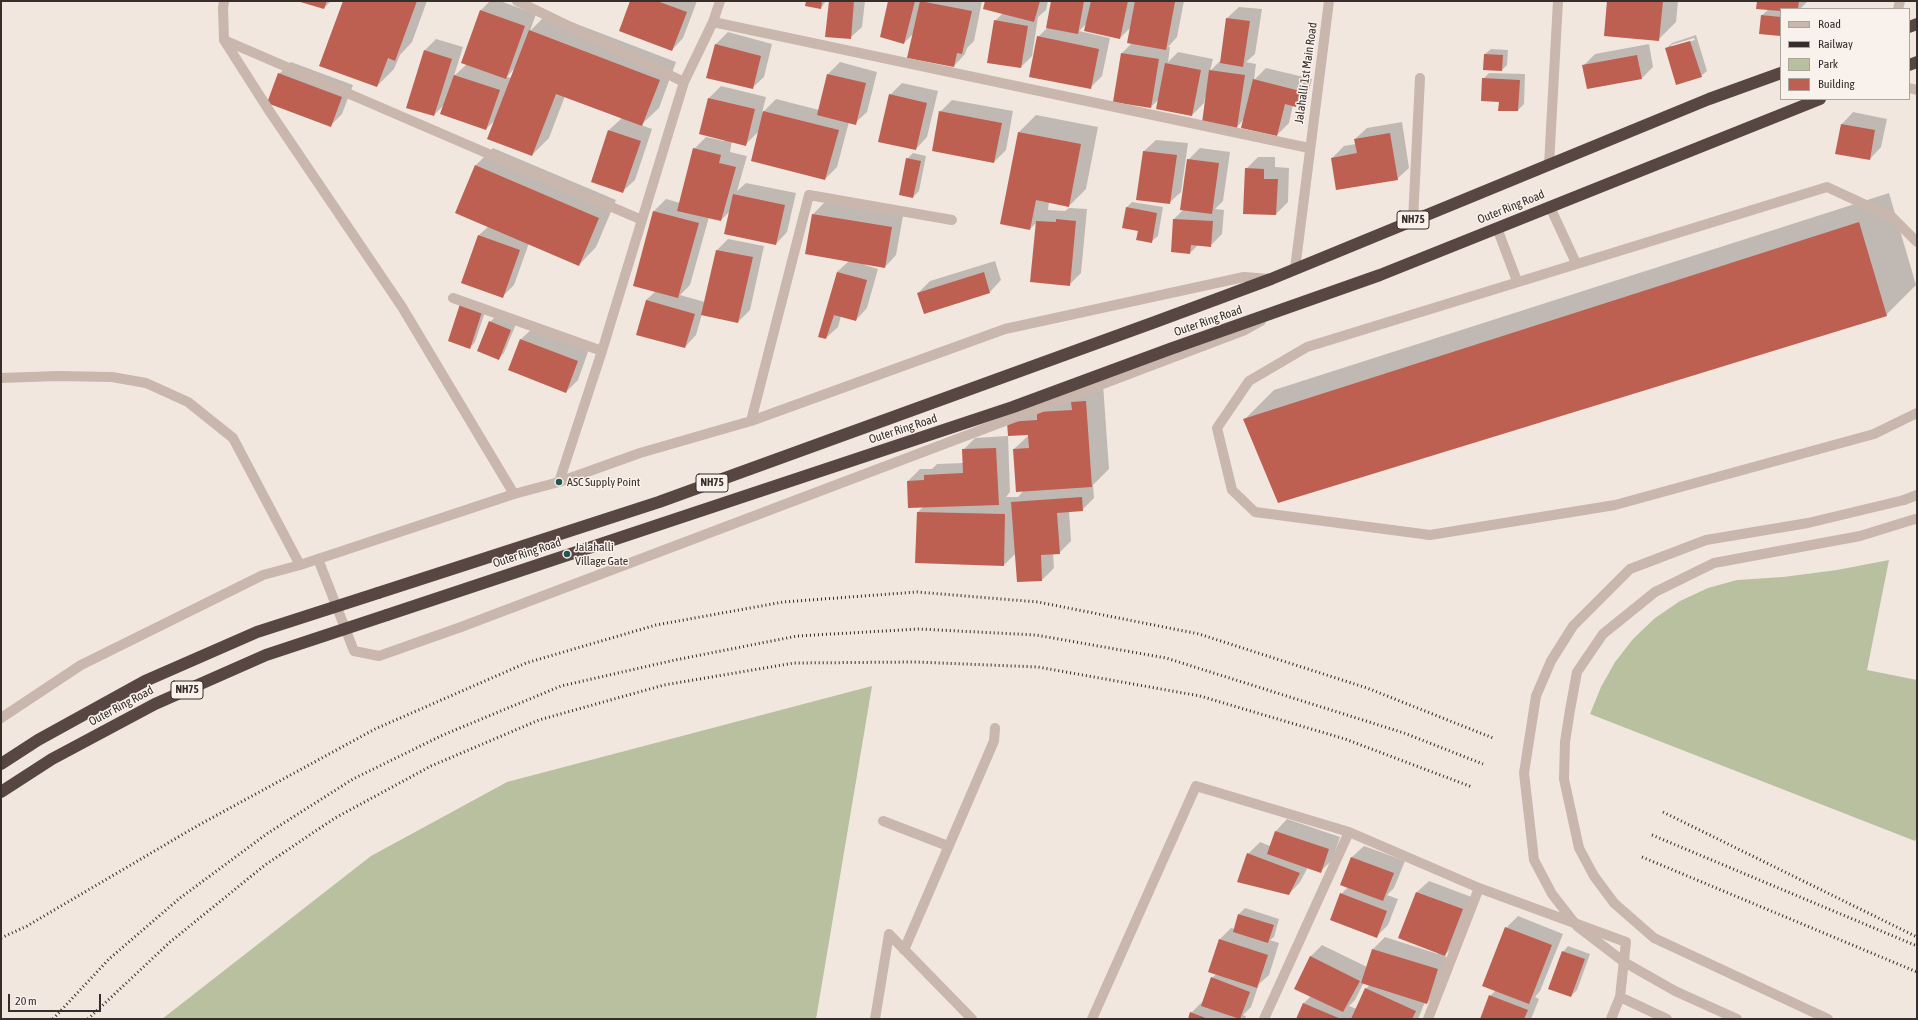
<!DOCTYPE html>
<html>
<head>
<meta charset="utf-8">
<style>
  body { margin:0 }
  #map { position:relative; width:1918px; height:1020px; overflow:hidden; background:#f1e7df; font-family:"Asap Condensed",sans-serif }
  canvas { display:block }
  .frame { position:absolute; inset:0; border:2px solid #372d2a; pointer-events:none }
  .legend { position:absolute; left:1780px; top:8px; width:130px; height:92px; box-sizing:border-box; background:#f9f1ec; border:1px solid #aba39e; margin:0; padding:5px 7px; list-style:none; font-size:12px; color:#372d2a }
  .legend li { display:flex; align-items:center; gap:8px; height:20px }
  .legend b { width:20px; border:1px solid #aba39e }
  .scale { position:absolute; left:8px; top:994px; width:93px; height:18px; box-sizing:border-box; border:2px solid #372d2a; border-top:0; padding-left:5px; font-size:12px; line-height:14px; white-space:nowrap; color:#372d2a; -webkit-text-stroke:3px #f9f1ec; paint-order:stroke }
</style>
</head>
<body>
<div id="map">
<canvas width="1918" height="1020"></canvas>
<div class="frame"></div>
<ul class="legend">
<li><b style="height:5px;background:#c9b6ac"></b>Road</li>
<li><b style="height:5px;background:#372d2a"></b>Railway</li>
<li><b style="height:11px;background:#b9c0a0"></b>Park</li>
<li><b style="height:11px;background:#bd5f51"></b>Building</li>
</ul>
<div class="scale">20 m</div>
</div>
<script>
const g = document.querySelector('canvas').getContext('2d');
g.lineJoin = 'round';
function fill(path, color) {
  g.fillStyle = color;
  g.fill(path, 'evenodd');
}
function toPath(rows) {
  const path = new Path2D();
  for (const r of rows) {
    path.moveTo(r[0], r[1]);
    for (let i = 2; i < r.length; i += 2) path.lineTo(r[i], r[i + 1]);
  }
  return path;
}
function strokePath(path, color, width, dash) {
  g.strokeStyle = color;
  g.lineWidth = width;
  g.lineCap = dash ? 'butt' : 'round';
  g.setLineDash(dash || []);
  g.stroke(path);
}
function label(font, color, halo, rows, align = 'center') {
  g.font = font + ' "Asap Condensed",sans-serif';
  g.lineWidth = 3;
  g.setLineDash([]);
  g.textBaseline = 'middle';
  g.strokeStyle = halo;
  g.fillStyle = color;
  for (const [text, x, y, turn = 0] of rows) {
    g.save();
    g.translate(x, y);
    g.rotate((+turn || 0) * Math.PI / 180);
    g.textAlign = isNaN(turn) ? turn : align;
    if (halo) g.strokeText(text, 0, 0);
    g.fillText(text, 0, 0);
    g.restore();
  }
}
fill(toPath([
  [1889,560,1867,670,1917,680,1917,836,1915,841,1590,714,1601,687,1615,662,1633,639,1655,618,1680,601,1708,588,1737,580,1783,577,1837,570],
  [872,686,816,1019,162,1019,371,856,507,782]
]), '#b9c0a0');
fill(toPath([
  [299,1,331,1,324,8],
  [344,1,427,1,412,42,400,55,394,69,377,86],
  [490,1,500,1,536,14,530,31,548,13,676,62,659,108,641,125,652,129,635,180,623,191,592,181,609,130,622,118,565,96,549,138,532,155,496,119,486,129,445,104,434,115,425,50,436,39,463,47,454,76,467,64,462,62,481,10],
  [516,67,512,78,507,77,512,71],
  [631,1,697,1,683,38,672,50],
  [807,1,826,1,821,8],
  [830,1,865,1,862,27,850,38],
  [889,1,982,1,974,41,967,48,965,54,954,66,914,33,904,43],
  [986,1,1048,1,1046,10,1038,17,1032,56,1021,67,995,21,1003,13],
  [1052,1,1184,1,1177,37,1168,47,1170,47,1168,62,1178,52,1213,59,1210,71,1221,60,1227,18,1239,7,1262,9,1255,54,1246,62,1256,64,1254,80,1266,68,1312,79,1308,94,1296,106,1293,105,1289,123,1277,135,1244,119,1237,127,1207,97,1205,97,1204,103,1192,115,1159,99,1151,107,1122,53,1132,43,1131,27,1120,38,1087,23,1079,31,1110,38,1102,76,1090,88,1038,37,1047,28],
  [1608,1,1678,1,1676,22,1659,39],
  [1758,1,1808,1,1800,9,1781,9,1781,35,1762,15,1769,9],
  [728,32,772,44,764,77,752,88,707,77,716,44],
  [1696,35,1707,71,1701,76,1666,49,1672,43],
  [1694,38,1695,40,1671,47,1671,45],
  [1649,44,1653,67,1642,78,1583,66,1595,54],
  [1491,49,1508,50,1507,65,1502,70,1485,54],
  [291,62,353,85,342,114,331,125,279,74],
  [840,62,877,72,867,112,855,123,849,122,837,167,825,179,759,131,745,145,732,141,730,152,747,156,737,191,746,183,796,193,787,232,776,244,730,211,721,220,709,217,690,285,680,295,705,302,717,250,728,239,764,246,750,310,738,322,702,314,696,335,685,347,646,300,656,291,634,285,654,211,666,199,680,203,694,149,706,137,724,141,724,139,700,134,709,98,721,86,766,97,762,113,776,99,819,110,828,74],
  [1489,73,1525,74,1524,104,1518,110,1500,101,1483,79],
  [902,83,938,91,927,137,916,149,890,95],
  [952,100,1013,111,1006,150,994,162,940,112],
  [1853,112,1887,119,1881,147,1870,159,1836,153,1842,124],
  [1036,115,1098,127,1086,189,1069,206,1049,202,1048,210,1065,211,1069,208,1087,209,1081,273,1069,285,1037,222,1030,229,1019,132],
  [1402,122,1409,168,1397,179,1332,158,1344,146,1356,144,1355,139,1367,128],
  [1156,140,1188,143,1181,192,1169,203,1144,151],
  [493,148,616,200,596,247,579,265,529,243,514,285,502,297,462,283,479,235,489,226,456,212,476,165],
  [1200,148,1230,152,1223,201,1215,209,1224,210,1222,234,1210,246,1198,245,1190,253,1174,219,1184,209,1188,160],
  [913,153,926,156,919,191,913,197,907,159],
  [1258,157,1275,157,1275,167,1289,168,1288,202,1276,214,1246,169],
  [1889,193,1916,285,1886,315,1244,420,1274,390],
  [825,202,903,216,896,255,885,267,865,263,865,265,878,269,867,308,856,320,841,316,838,327,826,338,837,272,849,261,813,214],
  [1132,202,1163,207,1158,236,1152,241,1127,207],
  [995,261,1001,280,990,292,924,312,918,293,930,281],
  [467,299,487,306,475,342,470,348],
  [496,316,516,324,504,353,498,359,490,322],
  [533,328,589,349,578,380,566,392,521,339],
  [1103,384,1109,469,1093,485,1094,498,1082,510,1069,511,1071,541,1059,553,1053,553,1054,568,1042,580,1016,553,1004,565,916,562,918,512,923,507,908,481,920,469,932,469,937,464,963,463,963,450,975,438,1008,436,1010,492,1006,497,1018,497,1024,490,1014,449,1030,434,1008,423],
  [1287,819,1340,837,1332,860,1320,872,1308,867,1300,882,1289,894,1248,854,1260,842,1270,846,1276,831],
  [1364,846,1405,861,1394,888,1387,895,1398,899,1388,925,1376,937,1341,894,1348,887,1342,885,1352,857],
  [1429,881,1474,898,1456,943,1444,956,1449,958,1439,991,1427,1003,1425,1002,1418,1019,1297,1019,1304,1003,1311,996,1310,957,1322,945,1367,967,1373,949,1385,937,1438,954,1417,892],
  [1364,982,1370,984,1366,989,1357,1009,1349,1006,1355,1000],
  [1245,908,1279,919,1274,937,1270,940,1279,943,1269,975,1259,984,1251,1007,1243,1015,1246,1016,1245,1019,1189,1019,1191,1013,1203,1001,1212,978,1216,974,1219,940,1231,928,1235,929,1239,914],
  [1518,916,1563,934,1540,991,1535,997,1539,999,1531,1019,1481,1019,1490,996,1496,990,1506,928],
  [1568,946,1590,954,1577,990,1571,996,1563,952]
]), '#0003');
fill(toPath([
  [297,1,327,1,324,9],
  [343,1,417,1,395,61,388,58,377,87,319,66],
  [630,1,657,1,687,12,672,51,619,31],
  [806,1,822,1,821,9,805,6],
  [829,1,854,1,851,39,825,37],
  [888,1,915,1,904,44,880,37],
  [920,1,972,11,962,54,957,53,954,67,907,58],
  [985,1,1040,1,1034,22,983,9],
  [1051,1,1084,1,1078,34,1046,28],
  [1091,1,1128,1,1120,39,1084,31],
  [1135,1,1175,2,1166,50,1127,43],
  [1607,1,1663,1,1659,41,1604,36],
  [1757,1,1799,1,1798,9,1781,9,1781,11,1756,9],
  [480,10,525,26,506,79,461,63],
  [1761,15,1781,17,1781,36,1759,34],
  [1226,18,1250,21,1243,67,1220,63],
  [994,20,1028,26,1021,68,987,63],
  [529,30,660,80,642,126,556,94,532,156,487,139],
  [1037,36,1099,49,1091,89,1029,77],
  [1690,41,1702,77,1676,85,1665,48],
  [715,44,761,56,753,89,706,78],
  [424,50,452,59,434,116,406,108],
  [1121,53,1159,59,1151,108,1113,102],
  [1484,54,1503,55,1502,71,1483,70],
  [1637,55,1642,79,1587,89,1582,65],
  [1165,63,1201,70,1192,116,1156,109],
  [1209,70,1245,75,1237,128,1202,123],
  [278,73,342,97,331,127,267,103],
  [827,74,866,83,856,125,817,115],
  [454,75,500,90,486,130,440,114],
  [1482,78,1520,80,1518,111,1498,111,1499,102,1481,101],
  [1253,79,1300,91,1296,107,1285,104,1277,136,1241,128],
  [889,94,927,103,916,150,878,142],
  [708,98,755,109,746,146,699,134],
  [763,111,839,130,825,180,751,161],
  [939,111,1002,123,994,163,932,151],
  [1841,124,1875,130,1870,160,1835,154],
  [608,130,641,141,623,193,591,182],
  [1018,132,1081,144,1069,207,1036,200,1030,230,1000,224],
  [1390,133,1398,180,1336,190,1331,158,1357,153,1354,139],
  [693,148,721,155,719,163,736,167,721,221,677,211],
  [1143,151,1177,155,1170,204,1136,200],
  [906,158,921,161,913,198,899,195],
  [1187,159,1219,163,1212,214,1180,210],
  [475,165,599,218,579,266,455,213],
  [1245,168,1264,169,1264,179,1278,179,1276,215,1243,214],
  [733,194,785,205,776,245,724,234],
  [1126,207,1157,213,1152,243,1136,240,1138,231,1122,228],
  [653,211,699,223,678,298,633,286],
  [812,214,892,227,885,268,805,254],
  [1056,219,1076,221,1070,286,1030,282,1036,221,1056,222],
  [1173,219,1213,221,1211,247,1191,245,1190,254,1171,252],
  [1859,222,1887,316,1278,503,1243,419],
  [478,235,520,250,503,298,461,283],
  [716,250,753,257,738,323,701,315],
  [837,272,867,280,856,321,834,315,826,339,818,337],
  [984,272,990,293,924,314,917,293],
  [646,300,695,314,685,348,636,335],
  [460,304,482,312,470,349,448,341],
  [489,321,511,330,499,360,477,351],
  [520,339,578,361,566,393,508,370],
  [1086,401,1092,487,1016,492,1013,449,1029,448,1028,435,1008,436,1007,422,1037,420,1037,412,1072,410,1071,402],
  [996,448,999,505,908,508,907,481,924,480,924,475,963,473,962,449],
  [1082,497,1083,511,1057,513,1060,554,1041,555,1042,581,1017,582,1011,502],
  [917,512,1005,514,1004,566,915,563],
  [1275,831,1329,849,1321,873,1267,854],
  [1247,853,1300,873,1289,895,1237,882],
  [1351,857,1394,873,1383,901,1340,885],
  [1416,892,1463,909,1445,956,1398,938],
  [1340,893,1387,911,1377,938,1330,920],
  [1238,914,1274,925,1268,943,1233,932],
  [1505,927,1552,945,1529,1004,1482,986],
  [1219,939,1268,955,1257,988,1208,972],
  [1372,949,1438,969,1427,1004,1361,983],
  [1562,951,1585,959,1571,997,1548,989],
  [1310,956,1360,981,1343,1012,1294,989],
  [1211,977,1250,992,1240,1019,1201,1006],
  [1365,988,1416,1011,1412,1019,1351,1019],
  [1489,995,1528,1010,1524,1019,1480,1019],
  [1303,1003,1341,1019,1296,1019],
  [1190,1012,1208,1019,1188,1019]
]), '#bd5f51');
strokePath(toPath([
  [224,1,223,8,224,40,642,220],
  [517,1,684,82],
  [1898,9,1900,1],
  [713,22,1309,148],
  [224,40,270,112,402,307,514,494],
  [1909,88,1917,90],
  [1549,165,1558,1],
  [1550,207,1576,263],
  [1413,220,1420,78],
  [1497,228,1517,281],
  [1917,242,1892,217,1827,187,1307,347,1249,381,1217,428,1232,490,1255,512,1430,535,1615,505,1874,434,1917,413],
  [1295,269,1329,1],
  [453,298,602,351],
  [1,378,58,376,112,377,146,383,188,402,233,438,300,565],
  [751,421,809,195,952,220],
  [559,482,602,351,684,82,713,22,720,1],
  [1904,500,1917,495],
  [318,559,354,651,379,656,461,627,1245,330,1261,321],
  [1,718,81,665,263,575,300,565,514,494,559,482,640,453,751,421,1005,329,1244,277,1270,279],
  [883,821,948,846],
  [904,950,994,741,995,728],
  [875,1019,889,934,972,1019],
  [1092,1019,1196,786,1349,832,1479,888,1626,942,1620,997],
  [1264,1019,1349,832],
  [1428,1019,1479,888],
  [1611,1019,1620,997,1667,1019]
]), '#c9b6ac', 10);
strokePath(toPath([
  [1909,27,1917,24],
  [1909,65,1917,62],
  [378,593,659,502,1155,322,1271,279,1709,99,1781,73],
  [387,615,1013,407,1170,349,1380,275,1820,99]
]), '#584642', 12);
strokePath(toPath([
  [1663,812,1917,937],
  [1652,835,1917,946],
  [1642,857,1917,972],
  [1,938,27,926,197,826,375,729,526,663,656,625,783,602,917,592,1038,602,1199,634,1367,688,1493,738],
  [53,1019,109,959,180,898,268,833,353,779,443,735,561,686,675,660,797,636,919,629,1036,635,1166,658,1404,733,1483,764],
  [88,1019,170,942,265,865,335,818,431,766,539,720,664,685,794,663,916,662,1038,667,1200,696,1345,739,1472,787]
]), '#372d2a', 3, [1, 3]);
strokePath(toPath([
  [1737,1019,1675,991,1624,962,1577,926,1552,894,1534,860,1524,773,1536,696,1551,661,1573,626,1630,569,1706,540,1808,523,1904,500],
  [1828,1019,1654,938,1614,903,1594,876,1579,848,1564,779,1565,742,1570,710,1577,672,1603,634,1655,592,1714,563,1860,536,1915,519]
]), '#c9b6ac', 10);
strokePath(toPath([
  [1,764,38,740,145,681,257,632,378,593],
  [1,792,52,759,155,704,266,655,387,615]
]), '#584642', 12);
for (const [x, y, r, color] of [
  [559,482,4,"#235653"],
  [567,554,4,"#235653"]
]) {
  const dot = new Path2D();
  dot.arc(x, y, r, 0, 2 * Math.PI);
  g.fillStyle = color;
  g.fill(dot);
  strokePath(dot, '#f9f1ec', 1.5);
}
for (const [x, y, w] of [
  [1413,220,32],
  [712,483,32],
  [187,690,32]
]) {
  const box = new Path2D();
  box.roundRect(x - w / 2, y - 9, w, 18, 3);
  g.fillStyle = '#f9f1ec';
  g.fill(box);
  strokePath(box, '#372d2a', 1);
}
label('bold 11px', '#372d2a', null, [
  ["NH75",1413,220],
  ["NH75",712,483],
  ["NH75",187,690]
]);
label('12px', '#372d2a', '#f9f1ec', [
  ["Jalahalli 1st Main Road",1306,73,-82],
  ["Outer Ring Road",1511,207,-22],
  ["Outer Ring Road",1208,321,-19],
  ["Outer Ring Road",903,429,-18],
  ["Outer Ring Road",527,553,-18],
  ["Outer Ring Road",121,706,-28]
]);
label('12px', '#372d2a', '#f9f1ec', [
  ["ASC Supply Point",567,482],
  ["Jalahalli",575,547],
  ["Village Gate",575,561]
], 'left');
</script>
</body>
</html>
